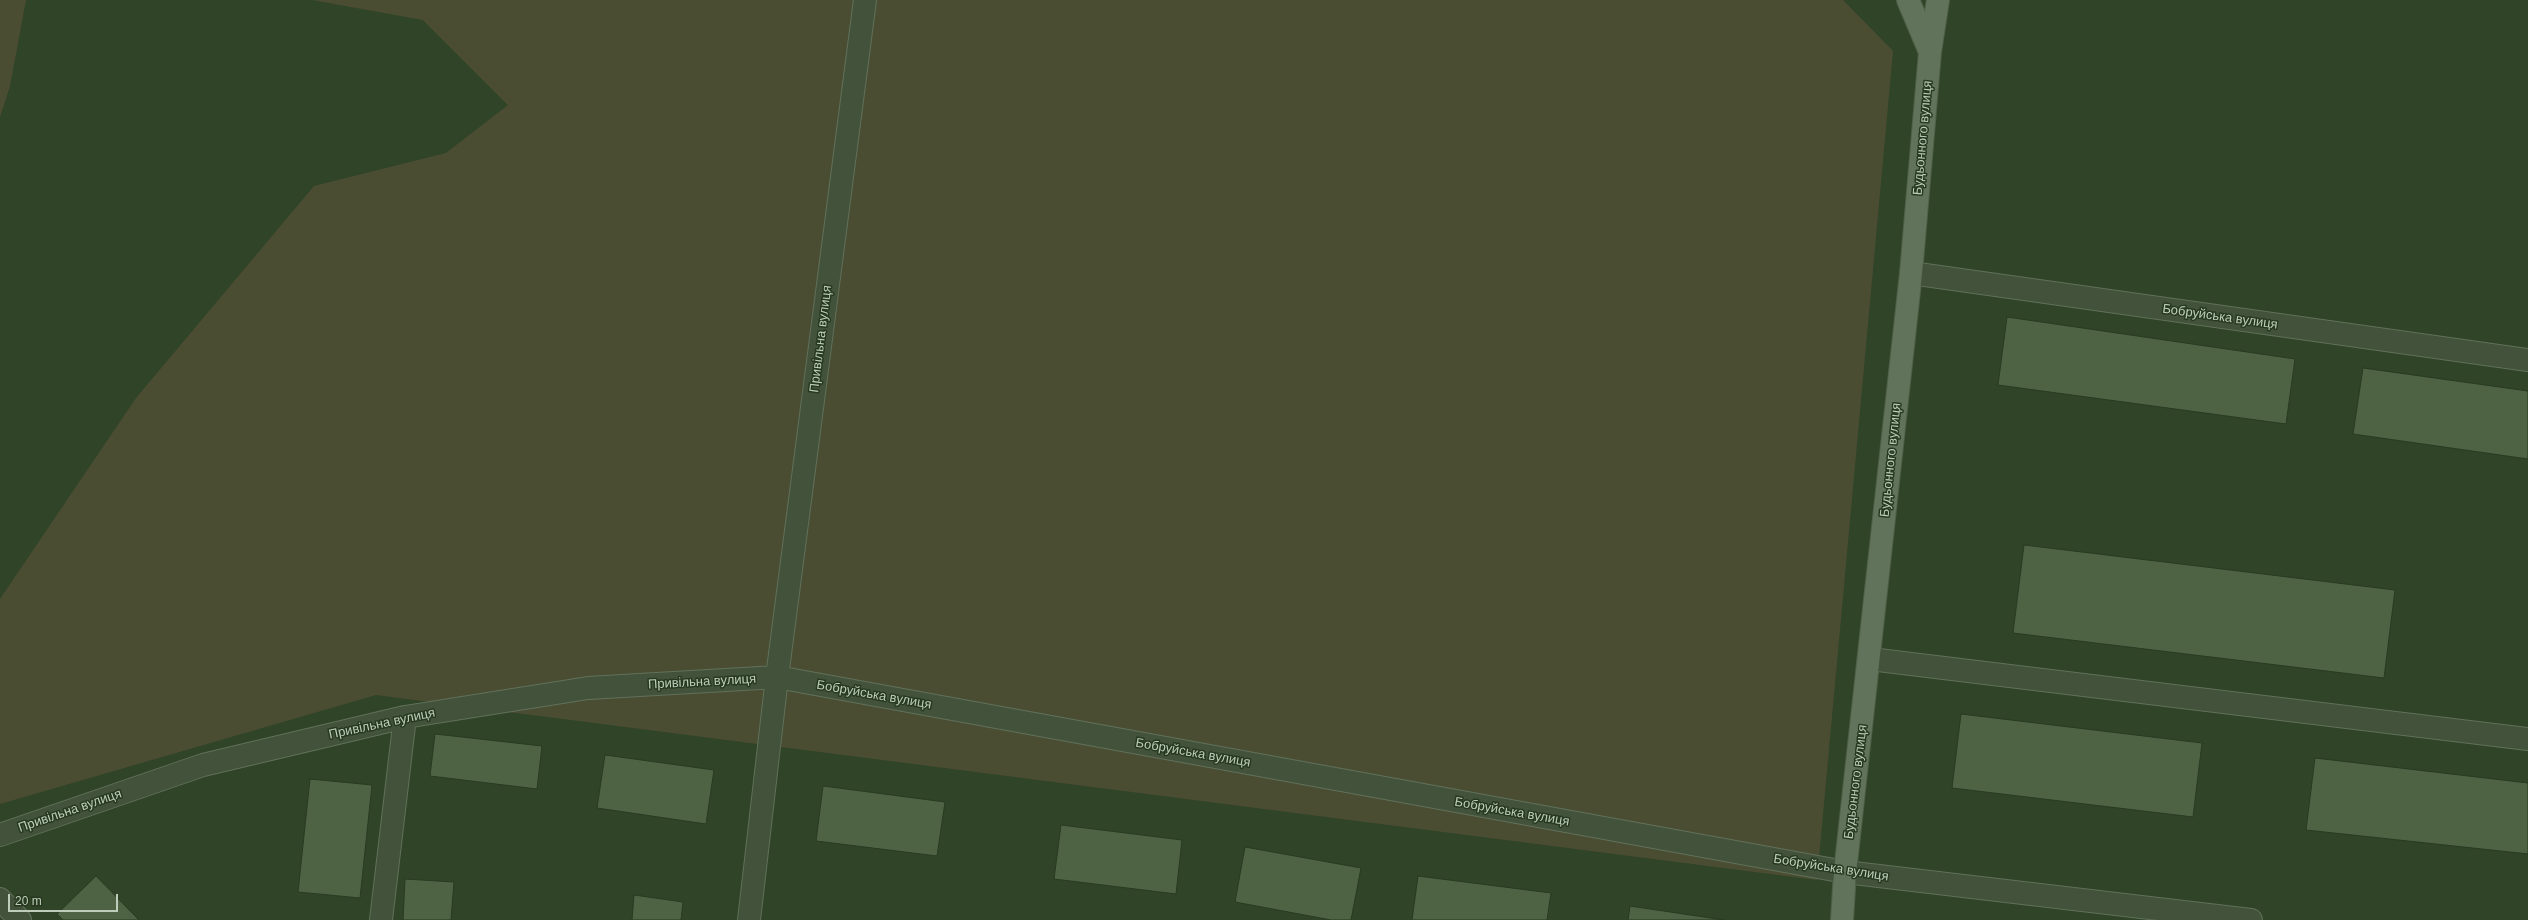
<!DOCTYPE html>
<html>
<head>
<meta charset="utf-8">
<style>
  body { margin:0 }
  #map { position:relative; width:2528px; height:920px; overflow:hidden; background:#304427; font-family:Helvetica,sans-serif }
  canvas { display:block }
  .scale { position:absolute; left:8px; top:894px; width:110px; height:18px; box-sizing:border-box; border:2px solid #becdb9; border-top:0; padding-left:5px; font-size:12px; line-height:14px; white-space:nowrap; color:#becdb9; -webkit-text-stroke:3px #273920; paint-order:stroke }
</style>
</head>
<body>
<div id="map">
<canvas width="2528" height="920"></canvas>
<div class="scale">20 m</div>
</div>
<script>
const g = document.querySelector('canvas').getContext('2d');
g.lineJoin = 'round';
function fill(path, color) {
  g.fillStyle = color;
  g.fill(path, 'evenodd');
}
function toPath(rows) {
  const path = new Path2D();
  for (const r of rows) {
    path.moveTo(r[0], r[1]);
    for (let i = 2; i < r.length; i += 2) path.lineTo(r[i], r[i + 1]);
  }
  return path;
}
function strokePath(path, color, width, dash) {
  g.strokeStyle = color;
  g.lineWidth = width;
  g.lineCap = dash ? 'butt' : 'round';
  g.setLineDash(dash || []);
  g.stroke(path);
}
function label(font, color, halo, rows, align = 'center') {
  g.font = font + ' Helvetica,sans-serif';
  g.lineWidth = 3;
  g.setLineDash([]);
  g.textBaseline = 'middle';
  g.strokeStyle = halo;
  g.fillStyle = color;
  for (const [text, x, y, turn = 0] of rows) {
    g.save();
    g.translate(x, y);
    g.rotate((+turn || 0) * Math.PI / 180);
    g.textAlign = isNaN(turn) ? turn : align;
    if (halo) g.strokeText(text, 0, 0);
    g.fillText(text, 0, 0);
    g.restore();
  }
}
fill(toPath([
  [0,0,26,0,10,86,0,117],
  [312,0,1843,0,1893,51,1817,880,376,695,0,804,0,599,136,398,314,186,446,153,508,105,423,20]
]), '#4b4d33');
const building = toPath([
  [2007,317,2295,359,2286,424,1998,385,2007,317],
  [2363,368,2528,391,2528,459,2353,434,2363,368],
  [2024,545,2395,590,2384,678,2013,633,2024,545],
  [1961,714,2202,743,2193,817,1952,788,1961,714],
  [435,734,542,746,537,789,430,776,435,734],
  [605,755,714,770,706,824,597,808,605,755],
  [2315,758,2528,783,2528,854,2306,830,2315,758],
  [310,779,372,785,360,898,298,892,310,779],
  [823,786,945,802,937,856,816,841,823,786],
  [1061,825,1182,840,1176,894,1054,879,1061,825],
  [1245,847,1361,868,1351,920,1331,920,1235,902,1245,847],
  [96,876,139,920,63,920,57,914,96,876],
  [1418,876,1551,893,1547,920,1412,920,1418,876],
  [405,879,454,882,451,920,403,920,405,879],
  [634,895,683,902,681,920,632,920,634,895],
  [1630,906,1724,920,1628,920,1630,906]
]);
fill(building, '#4d6343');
strokePath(building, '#293b22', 1);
const minor = toPath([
  [1911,273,2528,360],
  [1870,659,2528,739],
  [0,835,203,765,405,717,588,688,777,677,1845,872,2251,920],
  [0,899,20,920],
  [381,920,405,717],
  [749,920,777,677,865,0]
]);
const major = toPath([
  [1908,0,1930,52],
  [1842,920,1845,872,1911,273,1930,52,1938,0]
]);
strokePath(minor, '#60715a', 24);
strokePath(major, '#4e6048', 24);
strokePath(minor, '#43533b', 22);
strokePath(major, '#61735a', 22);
label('13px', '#becdb9', '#273920', [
  ["Будьонного вулиця",1923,138,-85],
  ["Бобруйська вулиця",2220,317,8],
  ["Привільна вулиця",821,339,-83],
  ["Будьонного вулиця",1891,460,-84],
  ["Привільна вулиця",702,682,-3],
  ["Бобруйська вулиця",874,695,10],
  ["Привільна вулиця",382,724,-12],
  ["Бобруйська вулиця",1193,753,10],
  ["Будьонного вулиця",1856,782,-83],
  ["Привільна вулиця",70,811,-19],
  ["Бобруйська вулиця",1512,812,10],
  ["Бобруйська вулиця",1831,868,9]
]);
</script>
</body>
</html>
